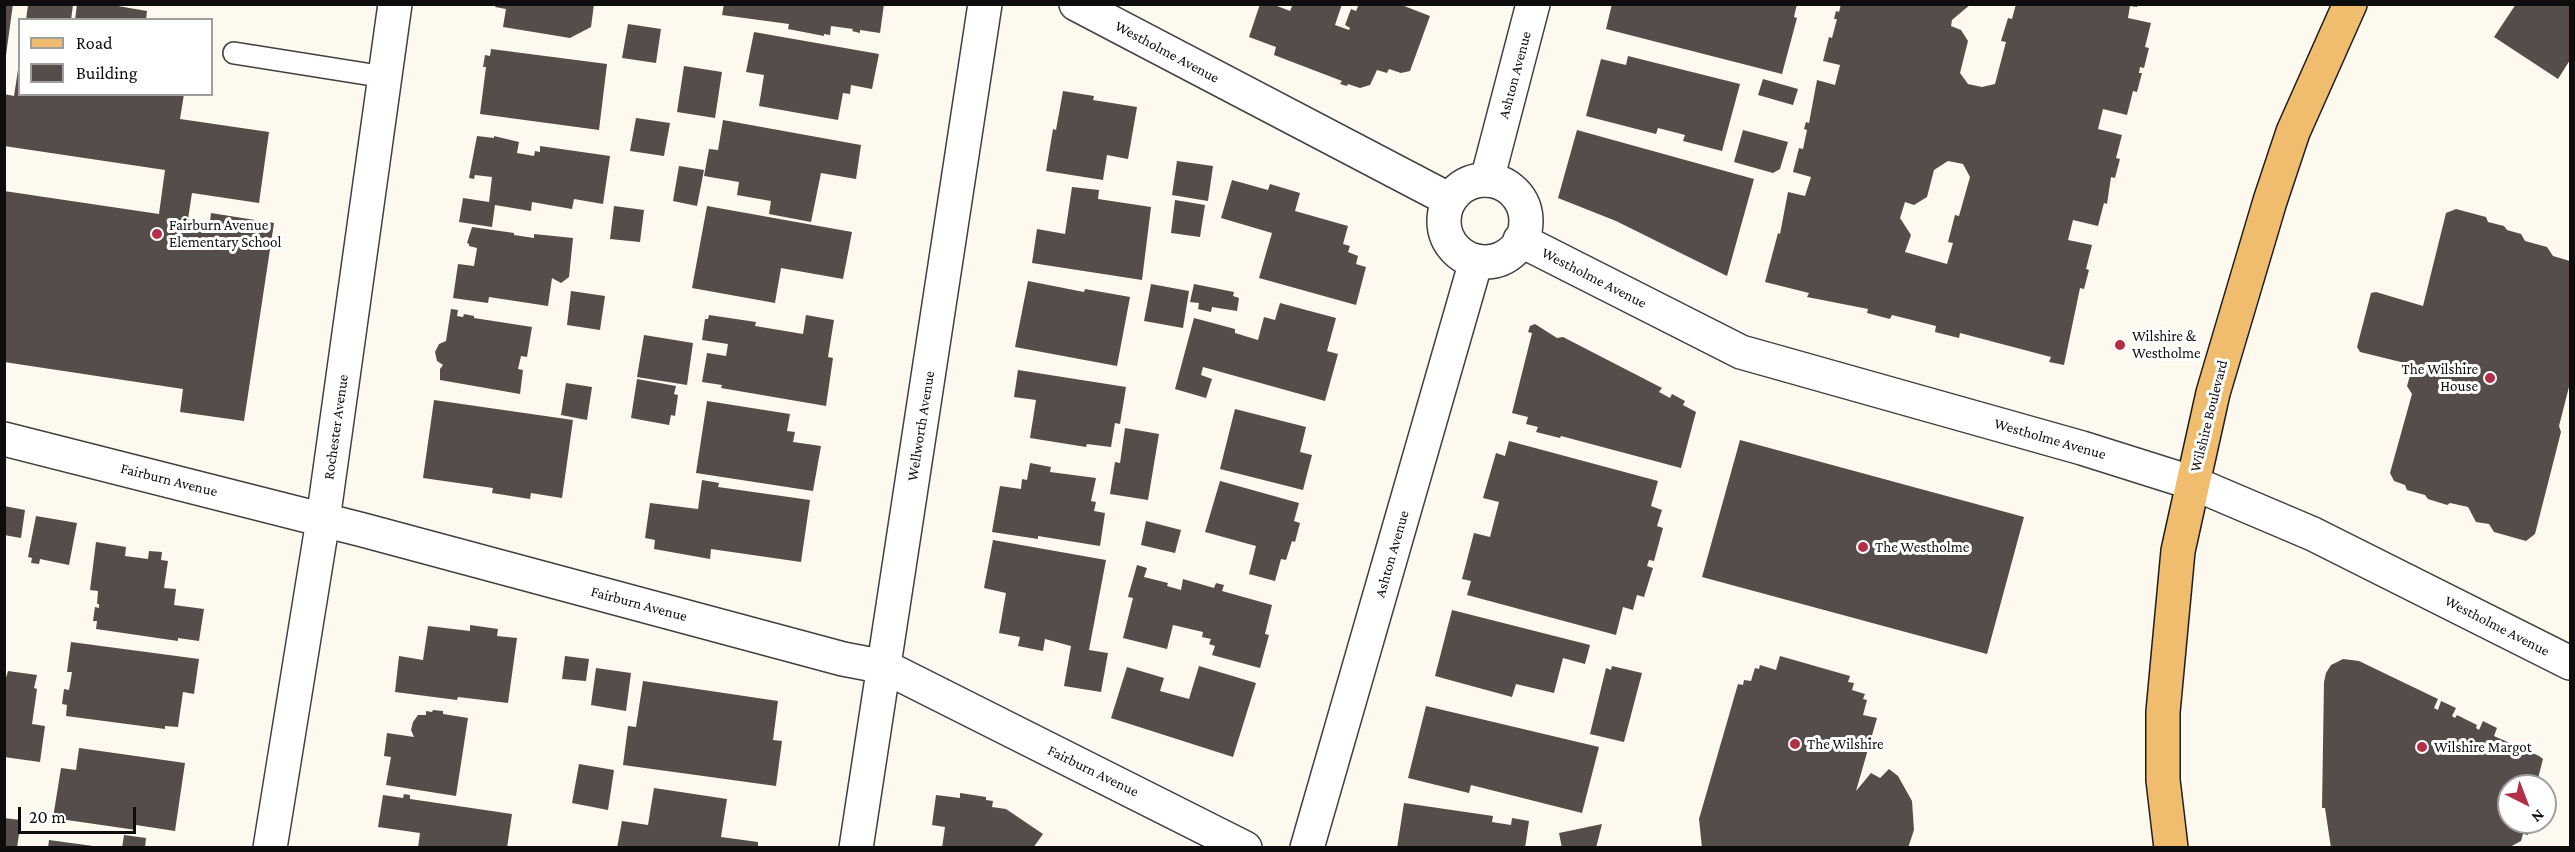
<!DOCTYPE html>
<html>
<head>
<meta charset="utf-8">
<style>
  body { margin:0 }
  #map { position:relative; width:2575px; height:852px; overflow:hidden; background:#fef9ee; font-family:"Crimson Pro",serif }
  canvas { display:block }
  .frame { position:absolute; inset:0; border:6px solid #0d0d0d; pointer-events:none }
  .legend { position:absolute; left:18px; top:18px; width:195px; height:78px; box-sizing:border-box; background:#fff; border:2px solid #9e9e9e; margin:0; padding:8px 10px; list-style:none; font-size:18px; color:#0d0d0d }
  .legend li { display:flex; align-items:center; gap:12px; height:30px }
  .legend b { width:30px; border:2px solid #9e9e9e }
  .north { position:absolute; left:2497px; top:774px; width:60px; height:60px; box-sizing:border-box; background:#fff; border:2px solid #9e9e9e; border-radius:50%; rotate:138deg; font-size:16px; font-weight:700; line-height:24px; text-align:center; color:#0d0d0d }
  .north::after { content:''; display:block; margin:auto; width:21px; height:27px; background:#b32f48; clip-path:polygon(50% 0,100% 100%,50% 72%,0 100%) }
  .scale { position:absolute; left:18px; top:807px; width:118px; height:27px; box-sizing:border-box; border:3px solid #0d0d0d; border-top:0; padding-left:8px; font-size:18px; line-height:21px; white-space:nowrap; color:#0d0d0d; -webkit-text-stroke:4px #fff; paint-order:stroke }
</style>
</head>
<body>
<div id="map">
<canvas width="2575" height="852"></canvas>
<div class="frame"></div>
<ul class="legend">
<li><b style="height:8px;background:#efbd6d"></b>Road</li>
<li><b style="height:16px;background:#554d4a"></b>Building</li>
</ul>
<div class="north">N</div>
<div class="scale">20 m</div>
</div>
<script>
const g = document.querySelector('canvas').getContext('2d');
g.lineJoin = 'round';
function fill(path, color) {
  g.fillStyle = color;
  g.fill(path, 'evenodd');
}
function toPath(rows) {
  const path = new Path2D();
  for (const r of rows) {
    if (r.length === 3) {
      path.moveTo(r[0] + r[2], r[1]);
      path.arc(r[0], r[1], r[2], 0, 2 * Math.PI);
      continue;
    }
    path.moveTo(r[0], r[1]);
    for (let i = 2; i < r.length; i += 2) path.lineTo(r[i], r[i + 1]);
  }
  return path;
}
function strokePath(path, color, width, dash) {
  g.strokeStyle = color;
  g.lineWidth = width;
  g.lineCap = dash ? 'butt' : 'round';
  g.setLineDash(dash || []);
  g.stroke(path);
}
function label(font, color, halo, rows, align = 'center') {
  g.font = font + ' "Crimson Pro",serif';
  g.lineWidth = 6;
  g.setLineDash([]);
  g.textBaseline = 'middle';
  g.strokeStyle = halo;
  g.fillStyle = color;
  for (const [text, x, y, turn = 0] of rows) {
    g.save();
    g.translate(x, y);
    g.rotate((+turn || 0) * Math.PI / 180);
    g.textAlign = isNaN(turn) ? turn : align;
    if (halo) g.strokeText(text, 0, 0);
    g.fillText(text, 0, 0);
    g.restore();
  }
}
fill(toPath([
  [4,4,13,4,6,55,4,55],
  [77,4,106,4,147,11,146,20,75,20],
  [496,4,594,4,591,27,570,38,503,27,506,9,495,7],
  [724,4,884,4,880,33,860,30,860,33,852,31,853,29,831,26,830,35,824,34,824,36,788,29,789,24,722,15],
  [1260,4,1272,4,1290,11,1293,4,1342,4,1335,25,1349,30,1350,28,1345,25,1351,9,1356,11,1359,4,1399,4,1430,16,1410,71,1401,73,1389,69,1387,73,1377,70,1370,85,1360,88,1348,84,1347,86,1340,84,1342,81,1274,55,1276,47,1249,37],
  [1612,4,1797,4,1794,17,1797,18,1782,74,1606,29],
  [1841,4,1971,4,1952,20,1951,26,1961,30,1968,41,1960,73,1968,84,1982,87,1995,84,2006,42,2001,41,2008,18,2012,19,2016,4,2138,4,2137,7,2130,6,2128,18,2151,23,2145,47,2149,48,2144,68,2140,67,2139,73,2142,73,2137,92,2133,91,2127,115,2103,109,2098,129,2122,135,2116,158,2120,159,2115,178,2111,177,2107,204,2104,203,2098,226,2073,220,2068,240,2092,245,2086,269,2089,270,2084,289,2080,288,2064,365,2049,362,2051,357,1960,333,1959,338,1935,332,1936,326,1892,315,1890,319,1867,313,1868,309,1807,297,1809,293,1765,282,1778,233,1780,234,1788,192,1805,196,1811,177,1793,172,1799,148,1803,149,1807,130,1804,129,1806,122,1809,123,1817,80,1835,85,1840,65,1823,61,1829,37,1832,38,1837,19,1834,19,1836,11,1839,12],
  [1948,161,1963,164,1970,177,1959,216,1955,215,1948,242,1953,243,1947,264,1905,252,1911,235,1900,218,1905,202,1914,205,1927,197,1934,170],
  [2516,4,2570,4,2570,60,2558,79,2494,37],
  [28,5,73,5,71,20,26,20],
  [628,24,661,29,656,63,622,58],
  [754,32,879,54,872,89,851,85,850,94,843,93,838,120,759,106,764,75,746,72],
  [491,49,607,64,599,130,480,114,486,67,483,67,485,55,490,56],
  [1628,56,1740,84,1722,151,1683,141,1685,135,1658,128,1656,134,1586,116,1601,59,1626,65],
  [684,66,722,72,715,118,677,112],
  [18,70,20,94,184,94,180,119,269,132,259,203,192,193,188,219,210,222,211,213,274,223,244,421,180,412,183,389,4,362,4,191,159,214,165,170,4,146,4,94,14,96],
  [1763,79,1798,89,1793,105,1758,95],
  [1063,91,1094,96,1093,100,1137,107,1128,159,1107,155,1103,180,1046,171,1053,129,1056,130],
  [636,118,670,123,664,156,630,151],
  [723,120,861,145,856,179,821,173,811,222,769,214,771,201,737,195,739,182,704,176,709,149,718,150],
  [1577,130,1754,179,1727,276,1616,221,1558,198],
  [1743,130,1788,142,1780,169,1773,173,1734,162],
  [477,136,494,138,494,136,519,142,517,153,534,156,535,151,540,152,540,146,610,156,603,204,574,199,572,209,532,202,531,211,495,205,492,227,459,222,463,198,489,202,492,177,475,175,474,179,469,178],
  [1177,161,1213,166,1208,201,1172,195],
  [679,166,704,170,697,206,673,201],
  [1232,180,1268,190,1270,184,1300,193,1295,211,1348,226,1343,244,1350,246,1348,252,1358,256,1356,264,1366,267,1356,305,1259,278,1272,233,1221,218],
  [1072,187,1099,190,1098,199,1151,207,1142,280,1032,263,1037,229,1065,234],
  [1175,200,1205,205,1200,237,1171,233],
  [614,206,644,210,640,242,610,239],
  [707,206,852,232,843,279,781,268,775,303,692,288],
  [2456,209,2486,217,2488,222,2504,226,2507,230,2521,234,2525,241,2547,247,2553,256,2570,261,2570,383,2559,426,2561,432,2535,534,2526,541,2494,532,2489,524,2476,522,2468,507,2450,503,2447,505,2428,499,2425,495,2407,490,2405,485,2394,481,2390,473,2412,394,2407,386,2413,365,2360,352,2357,347,2371,293,2376,292,2423,306,2446,213],
  [472,227,514,233,514,235,534,238,534,234,573,238,569,277,561,283,552,278,548,306,489,297,488,303,453,298,458,264,474,266,477,248,469,246,469,244,467,243],
  [1028,281,1084,292,1085,289,1130,297,1117,366,1015,347],
  [1151,284,1189,291,1183,328,1144,321],
  [1194,284,1234,292,1233,296,1239,298,1237,311,1212,307,1211,312,1198,309,1199,303,1190,302],
  [571,291,605,296,600,330,567,325],
  [1280,303,1336,318,1327,351,1338,354,1325,401,1203,367,1201,375,1212,379,1206,398,1175,389,1194,318,1235,329,1235,333,1258,340,1264,317,1275,320],
  [451,309,458,310,457,316,463,317,464,314,474,316,474,318,532,327,527,357,521,356,518,369,523,370,520,394,440,380,440,369,443,365,437,361,435,352,439,344,446,341],
  [709,315,756,322,755,326,803,334,806,315,834,320,828,357,833,358,826,406,721,388,722,385,702,382,707,353,726,356,728,344,702,340,705,319,708,319],
  [1535,324,1557,338,1563,337,1662,388,1659,392,1670,398,1672,394,1685,401,1683,405,1696,412,1681,468,1561,436,1560,438,1536,432,1538,427,1526,424,1528,417,1512,413,1532,333,1528,332,1530,326],
  [644,335,693,343,687,385,637,377],
  [1018,370,1126,387,1120,424,1115,423,1111,447,1087,444,1086,447,1030,438,1036,400,1014,397],
  [637,379,676,386,674,394,678,395,675,416,671,415,669,425,631,418],
  [566,383,592,387,587,420,561,415],
  [434,400,573,420,562,498,531,493,530,499,492,493,493,488,423,478],
  [707,401,790,414,787,431,795,432,793,442,821,446,813,491,696,473],
  [1235,409,1306,427,1300,452,1312,455,1303,490,1220,469],
  [1125,428,1159,434,1148,500,1110,494,1115,462,1120,463],
  [1740,440,2024,517,1987,654,1702,577],
  [1509,441,1658,481,1651,506,1662,510,1657,526,1663,528,1654,561,1649,560,1647,566,1653,568,1644,597,1637,595,1633,610,1623,607,1616,635,1467,595,1471,581,1462,579,1474,533,1490,537,1499,502,1483,498,1496,453,1505,456],
  [1030,463,1051,467,1050,472,1096,478,1091,501,1096,502,1094,511,1105,513,1100,546,1038,536,1038,539,992,532,1000,486,1021,489,1022,479,1027,480],
  [702,480,719,483,718,487,810,500,801,562,711,549,710,559,654,549,655,540,645,538,650,503,698,509],
  [1220,481,1299,503,1294,521,1300,523,1295,542,1292,541,1286,560,1281,559,1275,581,1249,574,1256,546,1205,532],
  [4,506,25,510,21,538,4,535],
  [36,516,77,523,69,565,40,559,39,564,31,563,32,558,28,557],
  [1146,521,1181,530,1175,553,1141,545],
  [993,540,1106,560,1089,650,1108,653,1101,692,1064,686,1071,646,1045,639,1043,651,1018,646,1020,637,999,633,1006,593,984,588],
  [96,542,126,547,125,556,148,559,149,551,162,552,161,560,168,561,164,588,176,589,174,605,204,609,199,641,178,638,178,641,96,629,97,621,93,621,95,607,99,608,99,604,97,604,98,591,90,590],
  [1137,565,1147,568,1144,577,1168,583,1167,586,1181,590,1183,579,1214,588,1216,583,1224,585,1222,591,1272,605,1265,634,1269,635,1260,668,1212,655,1215,646,1209,644,1211,639,1202,637,1203,632,1173,625,1167,649,1123,638,1133,598,1128,597],
  [1452,610,1590,645,1585,664,1563,658,1554,693,1516,684,1512,697,1435,676],
  [470,625,498,629,497,636,517,638,508,703,458,697,457,700,395,692,399,656,423,660,428,626,470,631],
  [71,642,199,659,194,694,183,692,178,727,165,726,165,729,66,716,67,705,62,704,64,689,69,690,72,672,67,672],
  [565,656,589,659,586,681,562,679],
  [1780,656,1850,676,1848,682,1854,683,1852,690,1865,694,1863,699,1867,700,1863,715,1877,718,1856,791,1871,773,1880,778,1889,769,1898,776,1912,801,1914,830,1908,848,1702,848,1699,819,1738,684,1743,685,1744,680,1751,681,1755,668,1759,669,1760,665,1776,670],
  [2343,659,2359,661,2438,699,2434,708,2438,710,2441,701,2456,708,2452,716,2455,718,2457,715,2477,725,2476,728,2479,730,2483,721,2497,728,2494,736,2539,756,2543,759,2536,786,2509,786,2509,822,2532,822,2528,835,2523,834,2521,841,2508,848,2331,848,2325,808,2322,808,2324,682,2326,673,2331,665],
  [1199,666,1256,683,1233,757,1111,718,1127,667,1164,678,1160,691,1189,699],
  [1612,666,1642,673,1624,742,1590,734,1606,668,1611,670],
  [596,668,631,673,626,711,591,705],
  [8,671,37,675,34,688,37,689,32,724,45,726,40,762,4,757,4,685],
  [643,681,778,701,773,740,782,741,776,786,623,765,628,726,636,727],
  [1426,706,1599,747,1582,813,1471,785,1469,793,1408,778],
  [433,710,443,711,443,714,468,718,456,796,386,785,391,757,384,756,387,733,414,737,411,730,413,722,418,715,426,715,426,711,432,712],
  [79,748,185,763,175,831,136,825,136,830,53,818,61,768,76,770],
  [579,764,614,770,608,810,572,803],
  [654,788,727,799,721,837,758,842,758,848,617,848,622,821,648,825],
  [960,793,986,797,986,800,993,801,992,807,1006,809,1043,834,1033,848,942,848,945,827,932,825,936,795,960,798],
  [404,794,410,795,410,799,512,814,507,848,418,848,420,833,378,827,383,795,403,798],
  [1404,803,1493,816,1492,822,1511,825,1512,818,1529,821,1525,848,1397,848],
  [4,818,21,820,17,848,4,848],
  [1602,824,1596,848,1562,848,1559,833],
  [124,835,146,838,145,848,122,848],
  [49,840,93,846,93,848,48,848]
]), '#554d4a');
const service = toPath([
  [234,53,385,77]
]);
const minor = toPath([
  [1487,180,1533,4],
  [4,439,363,530,843,659,885,667,1245,848],
  [270,848,323,520,395,4],
  [856,848,985,4],
  [1307,848,1476,261]
]);
const tertiary = toPath([
  [1076,4,1450,200],
  [1485,221,41],
  [1520,240,1741,352,2082,448,2193,483,2313,534,2570,663]
]);
const primary = toPath([
  [2171,848,2163,780,2163,712,2178,551,2193,483,2213,393,2270,201,2293,132,2350,4]
]);
strokePath(service, '#404040', 24);
strokePath(minor, '#404040', 36);
strokePath(tertiary, '#404040', 36);
strokePath(primary, '#1e1e1e', 36);
strokePath(service, '#fff', 21);
strokePath(minor, '#fff', 33);
strokePath(tertiary, '#fff', 33);
strokePath(primary, '#efbd6d', 33);
for (const [x, y, r, color] of [
  [157,234,6,"#b32f48"],
  [2120,345,6,"#b32f48"],
  [2490,378,6,"#b32f48"],
  [1863,547,6,"#b32f48"],
  [1795,744,6,"#b32f48"],
  [2422,747,6,"#b32f48"]
]) {
  const dot = new Path2D();
  dot.arc(x, y, r, 0, 2 * Math.PI);
  g.fillStyle = color;
  g.fill(dot);
  strokePath(dot, '#fff', 2);
}
label('15px', '#0d0d0d', '#fff', [
  ["Westholme Avenue",1167,52,28],
  ["Ashton Avenue",1515,75,-75],
  ["Westholme Avenue",1594,278,27],
  ["Wilshire Boulevard",2209,416,-76],
  ["Wellworth Avenue",921,426,-81],
  ["Rochester Avenue",336,427,-82],
  ["Westholme Avenue",2050,439,16],
  ["Fairburn Avenue",169,480,14],
  ["Ashton Avenue",1392,554,-74],
  ["Fairburn Avenue",639,604,15],
  ["Westholme Avenue",2497,626,27],
  ["Fairburn Avenue",1093,771,26]
]);
label('15px', '#0d0d0d', '#fff', [
  ["Fairburn Avenue",169,225],
  ["Elementary School",169,242],
  ["Wilshire &",2132,336],
  ["Westholme",2132,353],
  ["The Wilshire",2478,369,"right"],
  ["House",2478,386,"right"],
  ["The Westholme",1875,547],
  ["The Wilshire",1807,744],
  ["Wilshire Margot",2434,747]
], 'left');
</script>
</body>
</html>
